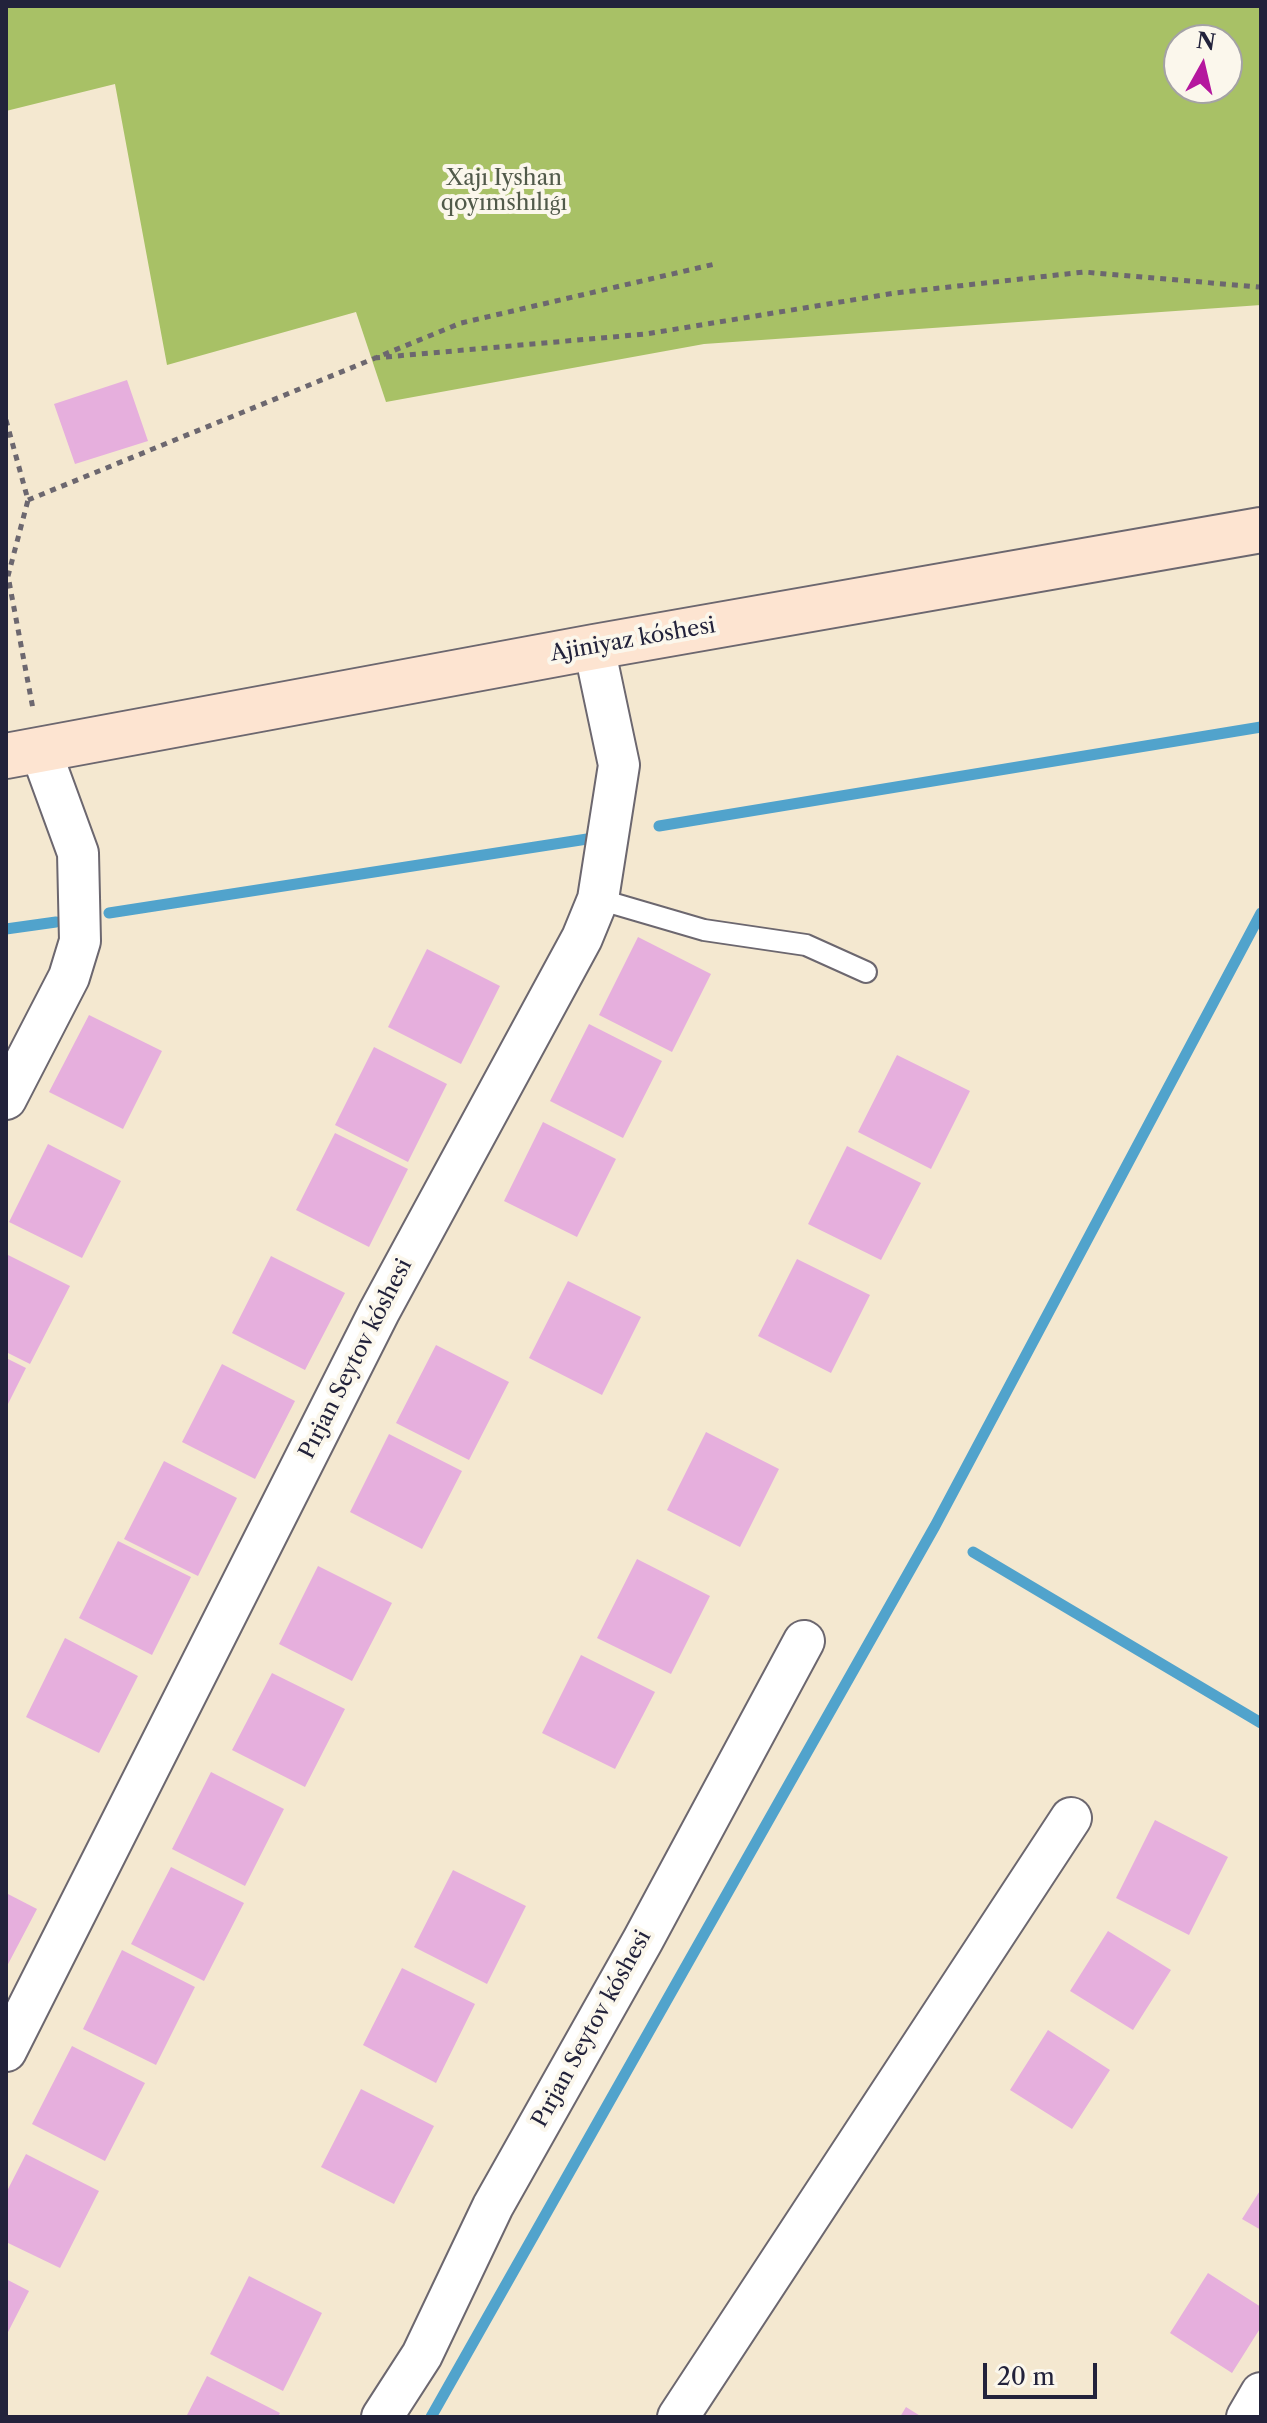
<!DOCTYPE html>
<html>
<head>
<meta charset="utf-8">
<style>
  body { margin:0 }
  #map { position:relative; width:1267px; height:2423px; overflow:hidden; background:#f4e8d0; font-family:"Libre Caslon Text",serif }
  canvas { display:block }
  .frame { position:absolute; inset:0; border:8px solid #22223b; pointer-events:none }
  .north { position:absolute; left:1163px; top:24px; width:80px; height:80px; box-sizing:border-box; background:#fbf7ec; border:2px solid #a4a2a5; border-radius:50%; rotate:8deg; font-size:22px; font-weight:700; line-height:32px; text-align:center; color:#22223b }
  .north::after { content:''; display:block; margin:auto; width:28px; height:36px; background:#b5179e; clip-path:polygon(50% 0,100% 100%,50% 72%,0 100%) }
  .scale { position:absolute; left:983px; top:2363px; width:114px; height:36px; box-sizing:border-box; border:4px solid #22223b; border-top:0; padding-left:10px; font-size:24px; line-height:28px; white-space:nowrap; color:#22223b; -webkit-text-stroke:6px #fbf7ec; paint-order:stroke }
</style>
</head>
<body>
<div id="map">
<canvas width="1267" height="2423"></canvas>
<div class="frame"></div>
<div class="north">N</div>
<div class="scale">20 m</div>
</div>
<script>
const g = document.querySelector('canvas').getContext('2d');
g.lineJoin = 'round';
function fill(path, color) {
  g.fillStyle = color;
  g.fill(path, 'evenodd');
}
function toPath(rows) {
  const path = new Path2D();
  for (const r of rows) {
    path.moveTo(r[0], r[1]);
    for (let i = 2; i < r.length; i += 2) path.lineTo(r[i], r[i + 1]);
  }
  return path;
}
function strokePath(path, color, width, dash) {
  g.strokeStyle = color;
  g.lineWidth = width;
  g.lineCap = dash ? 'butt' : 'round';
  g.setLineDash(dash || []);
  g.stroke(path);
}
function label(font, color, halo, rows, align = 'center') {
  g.font = font + ' "Libre Caslon Text",serif';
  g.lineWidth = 8;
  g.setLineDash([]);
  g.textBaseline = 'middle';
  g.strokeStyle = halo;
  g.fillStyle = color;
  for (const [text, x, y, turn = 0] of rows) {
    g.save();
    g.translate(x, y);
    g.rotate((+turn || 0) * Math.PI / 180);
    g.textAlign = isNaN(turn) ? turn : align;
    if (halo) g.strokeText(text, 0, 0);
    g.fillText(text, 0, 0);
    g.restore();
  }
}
fill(toPath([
  [6,6,1261,6,1261,305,704,344,386,402,356,312,167,365,115,84,6,111],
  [1179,40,1227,40,1227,88,1179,88]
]), '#a8c166');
strokePath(toPath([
  [659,826,1261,727],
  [109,913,600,837],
  [6,929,56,922],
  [973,1552,1261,1723],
  [431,2417,935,1526,1261,913]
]), '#51a3cc', 11);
fill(toPath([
  [127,380,148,441,75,464,54,404],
  [638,937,711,974,672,1052,599,1015],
  [427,949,500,986,461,1064,388,1027],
  [89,1015,162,1051,123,1129,49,1092],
  [589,1024,662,1061,623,1138,550,1101],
  [374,1047,447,1084,408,1162,335,1125],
  [897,1055,970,1091,931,1169,858,1132],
  [543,1122,616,1159,577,1237,504,1201],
  [335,1133,408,1169,369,1247,296,1210],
  [48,1144,121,1181,82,1258,9,1222],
  [847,1146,921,1183,881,1260,808,1224],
  [6,1254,70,1286,30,1364,6,1352],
  [271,1256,345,1293,305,1370,232,1333],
  [797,1259,870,1295,831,1373,758,1336],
  [568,1281,641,1317,602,1395,529,1358],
  [436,1345,509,1382,469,1460,396,1423],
  [6,1358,26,1368,6,1408],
  [222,1364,295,1401,255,1479,182,1442],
  [706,1432,779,1469,740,1547,667,1510],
  [389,1434,462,1471,422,1549,350,1512],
  [164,1461,237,1498,198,1576,124,1539],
  [118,1541,191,1577,152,1655,79,1618],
  [637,1559,710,1596,671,1674,597,1638],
  [318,1566,392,1603,352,1681,279,1644],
  [65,1638,138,1676,99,1753,26,1717],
  [581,1655,655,1692,615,1769,542,1733],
  [272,1673,345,1709,305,1787,232,1750],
  [211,1772,284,1809,245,1886,172,1849],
  [1155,1820,1228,1857,1189,1935,1116,1898],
  [171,1867,244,1903,204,1981,131,1944],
  [453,1870,526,1906,487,1984,414,1947],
  [6,1893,37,1909,6,1968],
  [1108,1931,1171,1970,1133,2030,1070,1991],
  [122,1950,195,1987,156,2065,83,2029],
  [402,1968,475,2004,436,2083,363,2045],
  [1048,2030,1110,2070,1072,2129,1010,2090],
  [72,2046,145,2083,105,2161,32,2124],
  [361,2089,434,2126,394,2204,321,2167],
  [26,2154,99,2191,60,2268,6,2242,6,2193],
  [1261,2189,1261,2230,1242,2219],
  [1208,2273,1261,2307,1261,2327,1232,2373,1170,2333],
  [249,2276,322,2313,283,2391,210,2354],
  [6,2279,29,2291,6,2336],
  [207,2376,280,2413,278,2417,186,2417],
  [906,2407,922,2417,900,2417]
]), '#e6afdd');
const lane = toPath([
  [598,899,704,930,806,945,866,972]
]);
const street = toPath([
  [6,1099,69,977,80,941,78,853,40,749],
  [6,2051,379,1312,582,938,598,899,619,765,594,647],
  [382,2417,422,2355,493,2206,643,1940,804,1641],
  [678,2417,1071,1818],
  [1247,2417,1261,2393]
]);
const secondary = toPath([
  [6,756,594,647,1261,530]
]);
strokePath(lane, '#6c676f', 24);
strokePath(street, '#6c676f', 44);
strokePath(secondary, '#6c676f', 48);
strokePath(toPath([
  [374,358,646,334,895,293,1084,272,1259,287],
  [6,420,28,500,8,576,33,709],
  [28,500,461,323,715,264]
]), '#6c676f', 5, [6, 6]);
strokePath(lane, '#fff', 20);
strokePath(street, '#fff', 40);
strokePath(secondary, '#fde4d1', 44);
label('22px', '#515a4a', '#fbf7ec', [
  ["Xajı Iyshan",504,179],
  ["qoyımshılıǵı",504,204]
]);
label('22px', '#22223b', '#fbf7ec', [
  ["Ajiniyaz kóshesi",633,640,-10],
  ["Pırjan Seytov kóshesi",356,1359,-63],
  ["Pırjan Seytov kóshesi",592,2029,-61]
]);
</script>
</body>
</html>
